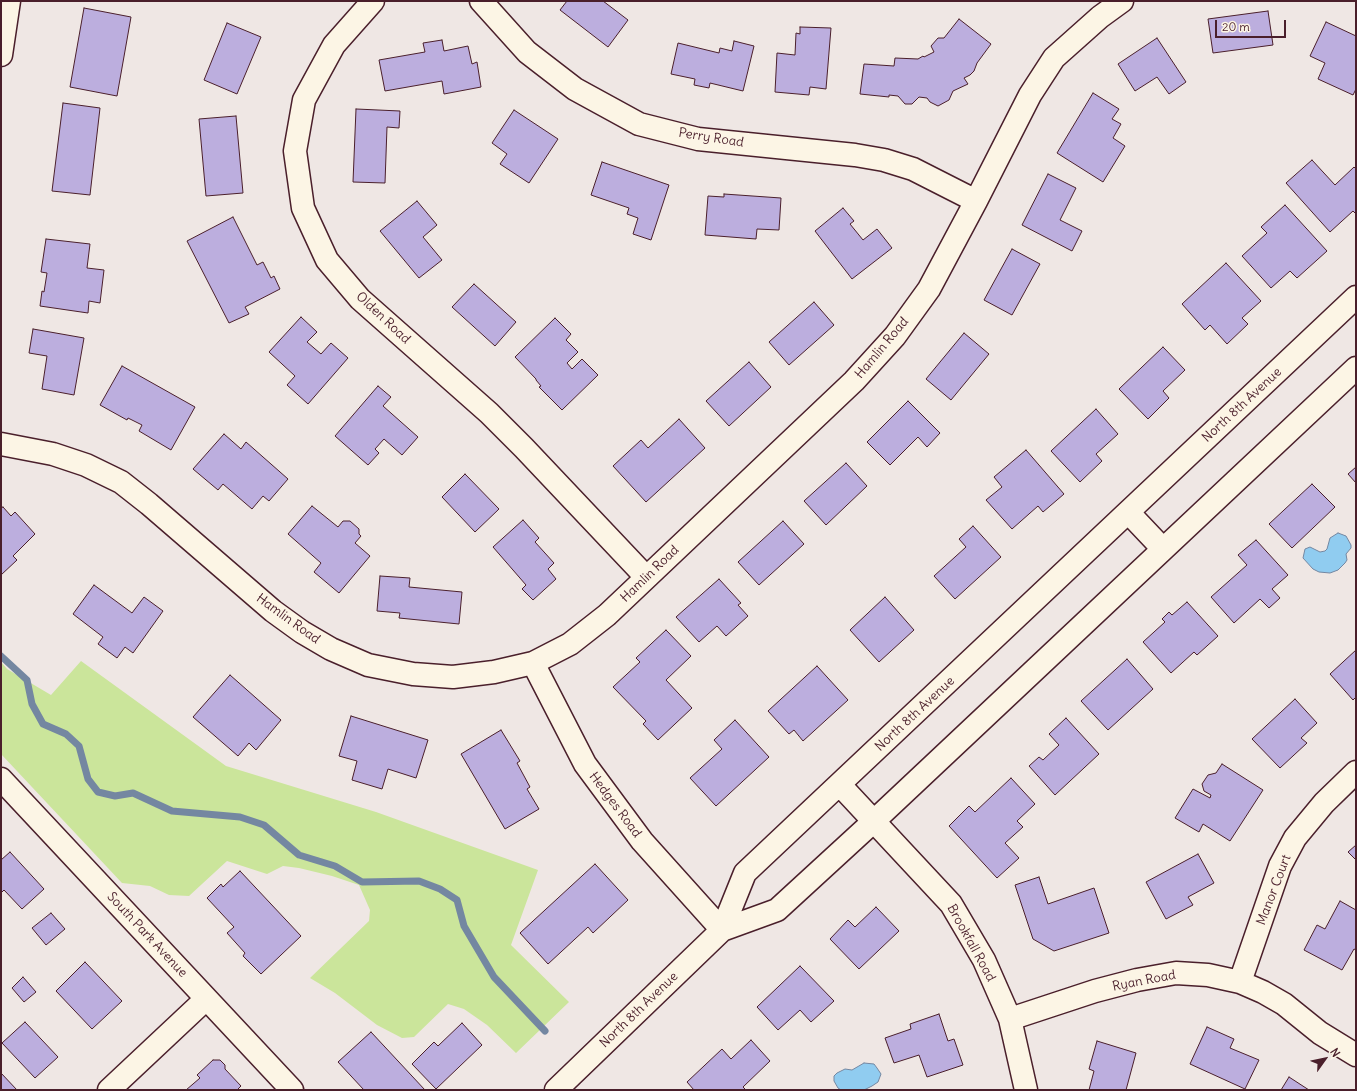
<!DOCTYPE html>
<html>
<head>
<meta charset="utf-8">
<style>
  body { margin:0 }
  #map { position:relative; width:1357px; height:1091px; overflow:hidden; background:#efe7e4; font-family:Delius,sans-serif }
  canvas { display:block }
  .frame { position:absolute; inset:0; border:2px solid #4a1f2b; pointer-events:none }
  .north { position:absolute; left:1305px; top:1039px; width:40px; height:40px; -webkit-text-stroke:3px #fcf5e5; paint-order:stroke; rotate:57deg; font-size:11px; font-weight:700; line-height:16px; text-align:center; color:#4a1f2b }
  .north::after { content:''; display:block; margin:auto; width:14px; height:18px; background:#4a1f2b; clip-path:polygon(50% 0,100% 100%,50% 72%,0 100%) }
  .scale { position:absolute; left:1215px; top:20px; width:71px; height:18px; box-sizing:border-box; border:2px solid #4a1f2b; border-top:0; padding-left:5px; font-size:12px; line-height:14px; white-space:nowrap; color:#4a1f2b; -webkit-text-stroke:3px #fcf5e5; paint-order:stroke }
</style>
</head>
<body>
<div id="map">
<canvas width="1357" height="1091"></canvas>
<div class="frame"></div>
<div class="north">N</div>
<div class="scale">20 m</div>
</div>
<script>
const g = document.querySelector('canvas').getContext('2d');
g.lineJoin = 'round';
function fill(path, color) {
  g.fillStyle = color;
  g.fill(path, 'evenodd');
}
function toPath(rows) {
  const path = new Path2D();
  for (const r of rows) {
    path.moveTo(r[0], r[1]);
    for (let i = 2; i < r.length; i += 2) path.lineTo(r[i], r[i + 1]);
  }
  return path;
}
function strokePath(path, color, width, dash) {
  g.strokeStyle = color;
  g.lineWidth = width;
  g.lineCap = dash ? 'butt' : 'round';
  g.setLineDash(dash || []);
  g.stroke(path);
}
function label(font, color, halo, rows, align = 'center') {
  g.font = font + ' Delius,sans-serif';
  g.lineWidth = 3;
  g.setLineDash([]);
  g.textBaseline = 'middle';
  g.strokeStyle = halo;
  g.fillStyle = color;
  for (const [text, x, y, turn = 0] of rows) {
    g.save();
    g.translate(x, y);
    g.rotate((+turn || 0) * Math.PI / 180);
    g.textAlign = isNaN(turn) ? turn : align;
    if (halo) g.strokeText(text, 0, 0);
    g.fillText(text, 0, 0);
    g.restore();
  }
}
fill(toPath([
  [81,661,226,766,376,812,538,870,511,945,569,1002,516,1053,487,1025,464,1009,448,1004,414,1037,402,1038,377,1025,335,993,310,978,369,921,370,910,359,885,332,876,299,868,283,866,267,874,227,861,189,896,169,895,150,886,122,883,1,754,1,662,7,669,51,695]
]), '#cbe59b');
const water = toPath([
  [1338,533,1346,536,1351,545,1351,548,1346,554,1347,560,1345,563,1338,570,1330,573,1319,572,1313,569,1303,558,1305,549,1310,547,1320,552,1325,551,1327,549,1330,538,1338,533],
  [864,1063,874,1064,877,1068,881,1074,878,1082,872,1086,864,1090,841,1090,838,1088,834,1081,834,1076,837,1073,845,1069,852,1070,864,1063]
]);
fill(water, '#90ccf0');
strokePath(water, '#7487a1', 1);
strokePath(toPath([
  [1,656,27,680,32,704,43,724,66,734,79,746,88,779,98,792,115,796,133,793,172,811,240,817,264,825,299,855,335,866,362,882,419,881,440,889,457,900,464,926,494,977,545,1031]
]), '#7487a1', 7);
const building = toPath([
  [567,1,603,1,628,20,608,47,560,10,567,1],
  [84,8,131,17,117,96,70,87,84,8],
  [1268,11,1273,45,1213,53,1208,19,1268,11],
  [959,19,991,44,977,63,974,71,970,75,964,78,968,84,953,91,949,100,938,106,930,102,927,98,919,97,912,104,905,104,898,96,889,95,889,97,860,94,864,64,894,66,895,58,918,59,923,56,924,57,934,52,931,46,938,38,944,38,959,19],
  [1326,22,1356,36,1356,89,1353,95,1318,79,1325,63,1310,56,1326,22],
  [227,23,261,37,237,94,204,80,227,23],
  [800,27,831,28,826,89,810,87,809,95,775,92,777,53,795,55,796,33,800,34,800,27],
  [1157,38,1186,82,1169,94,1157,77,1135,91,1118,64,1157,38],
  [442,40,444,51,468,46,472,64,477,62,481,87,444,94,442,81,385,91,379,60,425,52,423,43,442,40],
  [734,41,754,46,743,91,710,83,709,88,694,85,695,79,671,74,678,43,719,53,720,48,732,51,734,41],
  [1093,93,1119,109,1112,119,1121,124,1113,138,1125,146,1103,182,1057,153,1093,93],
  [63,103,100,108,90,195,52,191,63,103],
  [356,109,400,111,399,128,387,127,385,183,353,182,356,109],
  [514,110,558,139,529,183,500,164,507,154,492,143,514,110],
  [236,116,243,193,206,196,199,119,236,116],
  [1312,160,1335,185,1354,167,1356,169,1356,214,1353,211,1330,232,1286,183,1312,160],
  [602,162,669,185,651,240,633,234,638,218,627,214,629,208,591,195,602,162],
  [1048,174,1076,188,1060,220,1082,231,1072,251,1022,225,1048,174],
  [724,194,781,198,779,230,757,229,756,239,705,235,708,196,724,197,724,194],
  [417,201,437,225,423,237,442,260,419,278,380,231,417,201],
  [1285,205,1327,251,1297,278,1290,271,1271,288,1242,256,1267,233,1261,227,1285,205],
  [843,208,854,221,850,224,863,240,877,229,892,248,852,279,815,231,843,208],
  [233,217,257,265,263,262,271,278,274,276,280,289,245,307,249,314,229,323,187,241,233,217],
  [46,239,90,244,87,268,104,270,100,303,89,301,88,313,40,306,42,291,44,292,47,273,41,272,46,239],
  [1012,249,1040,264,1012,315,984,300,1012,249],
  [1226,263,1261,301,1242,318,1248,324,1227,344,1210,325,1205,330,1182,304,1226,263],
  [474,284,516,322,495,346,452,307,474,284],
  [814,302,834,325,789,365,769,342,814,302],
  [301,317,317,332,307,342,321,354,331,343,348,358,308,404,287,385,295,376,269,352,301,317],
  [555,318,571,334,566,340,578,352,567,363,572,369,582,359,598,375,562,410,539,387,541,386,536,380,536,379,515,357,555,318],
  [33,329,84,338,74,395,42,389,47,356,29,353,33,329],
  [964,333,989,354,951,400,926,379,964,333],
  [1163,347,1185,370,1163,391,1169,398,1148,419,1119,389,1163,347],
  [749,362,771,387,729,426,706,401,749,362],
  [122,366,195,407,171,450,139,431,142,425,128,418,127,420,100,405,122,366],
  [378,386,391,397,383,406,418,437,402,455,384,439,375,449,379,453,368,465,335,436,378,386],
  [908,401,940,433,927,447,918,437,890,465,867,442,908,401],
  [1096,409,1118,434,1096,454,1102,461,1080,482,1051,451,1096,409],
  [679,419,705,448,646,502,613,466,641,440,648,448,679,419],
  [224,434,241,449,246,442,288,479,269,501,263,496,252,509,223,484,218,490,193,469,224,434],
  [1026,450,1064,494,1043,512,1038,506,1012,529,986,500,1002,487,994,477,1026,450],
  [846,463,867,486,826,525,804,501,846,463],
  [1356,467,1356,483,1348,474,1356,467],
  [465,474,499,509,475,532,442,497,465,474],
  [1312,484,1335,507,1292,548,1269,524,1312,484],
  [312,506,338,527,343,521,350,521,359,529,359,534,361,536,355,543,370,556,339,593,314,572,321,563,288,534,312,506],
  [3,507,11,516,15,512,35,534,13,556,17,560,1,575,1,508,3,507],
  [523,520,539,538,535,542,554,563,548,569,556,579,533,600,522,589,526,585,493,547,523,520],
  [783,521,804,544,759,585,738,562,783,521],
  [973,526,1001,557,955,599,934,576,966,547,959,539,973,526],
  [1256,540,1288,575,1272,589,1280,598,1269,608,1260,599,1234,623,1211,597,1247,565,1238,555,1256,540],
  [380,576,410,578,409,587,462,592,459,624,399,618,400,613,377,611,380,576],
  [719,579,741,603,738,605,748,616,726,636,717,626,699,642,676,617,719,579],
  [94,585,132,613,144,597,163,611,133,653,125,647,117,658,98,644,103,637,73,614,94,585],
  [885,597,914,630,879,662,850,630,885,597],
  [1187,602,1218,636,1197,655,1194,652,1171,673,1143,642,1165,622,1162,619,1169,612,1172,615,1187,602],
  [666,630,691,656,666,680,692,708,658,740,643,724,646,721,613,687,640,662,636,658,666,630],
  [1356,650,1356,697,1353,700,1330,674,1356,650],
  [1127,659,1153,689,1108,730,1081,701,1127,659],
  [817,666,848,700,803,741,794,730,789,734,768,711,817,666],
  [230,675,281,720,256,750,249,743,238,756,193,717,230,675],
  [1295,699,1317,723,1301,738,1307,743,1280,768,1252,739,1295,699],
  [351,716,428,740,416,778,388,769,382,789,352,780,357,761,339,756,351,716],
  [1066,718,1099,754,1055,795,1029,766,1039,757,1043,760,1059,745,1049,734,1066,718],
  [735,720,769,757,716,806,690,778,722,749,714,740,735,720],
  [501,730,520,761,517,763,530,787,527,789,539,809,505,829,461,754,501,730],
  [1222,764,1263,790,1230,841,1203,824,1199,832,1175,818,1193,789,1210,798,1211,795,1204,791,1202,784,1208,775,1216,773,1222,764],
  [1011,778,1035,804,1017,821,1023,827,1005,843,1019,858,997,878,949,826,969,806,975,812,1011,778],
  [1356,845,1356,860,1348,852,1356,845],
  [10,852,44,889,22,909,4,890,1,893,1,860,10,852],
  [1198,854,1214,883,1188,897,1193,905,1166,919,1146,882,1198,854],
  [595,864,628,900,593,933,588,927,548,964,520,933,595,864],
  [240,871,301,936,261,974,243,956,245,953,227,933,234,927,207,898,221,884,223,887,240,871],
  [1039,877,1048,904,1094,888,1109,933,1054,951,1033,939,1015,885,1039,877],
  [1340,901,1356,910,1356,950,1354,949,1342,970,1304,950,1317,925,1325,929,1340,901],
  [876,907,899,931,859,969,830,939,848,920,855,927,876,907],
  [51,913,65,929,46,945,32,928,51,913],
  [85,962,122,1001,92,1029,56,991,85,962],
  [800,966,834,1001,811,1022,800,1010,778,1030,757,1007,800,966],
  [23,977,36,992,24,1002,12,988,23,977],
  [939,1014,948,1041,954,1039,963,1065,927,1077,919,1055,894,1063,885,1038,911,1029,910,1024,939,1014],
  [25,1022,58,1057,35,1078,2,1043,25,1022],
  [462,1023,482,1045,436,1089,412,1064,434,1042,438,1046,462,1023],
  [1207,1027,1234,1039,1230,1048,1259,1060,1245,1089,1190,1064,1207,1027],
  [371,1032,425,1090,364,1090,338,1062,371,1032],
  [751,1040,770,1061,743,1087,746,1090,694,1090,687,1082,722,1049,731,1059,751,1040],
  [1097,1041,1136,1053,1126,1090,1089,1090,1094,1071,1089,1069,1097,1041],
  [213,1060,220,1060,225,1065,225,1069,241,1086,237,1090,186,1090,200,1078,197,1075,213,1060],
  [1,1073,17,1090,1,1090,1,1073],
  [1289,1077,1309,1090,1281,1090,1289,1077]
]);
fill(building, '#bcaede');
strokePath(building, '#4a1f2b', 1);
const minor = toPath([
  [373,1,334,45,304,100,295,151,303,208,327,260,360,299,489,413,524,448,646,577],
  [481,1,527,52,575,89,639,124,698,139,855,155,884,160,913,169,976,201],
  [1,55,9,1],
  [1,444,53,454,86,465,121,482,149,504,273,611,302,632,331,649,368,665,413,674,453,677,494,672,533,663,570,644,607,615,854,381,895,336,929,289,976,201,1030,95,1054,58,1100,17,1122,1],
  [1128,512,1163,549],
  [533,663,585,764,642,841,722,930],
  [1,779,292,1090],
  [840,785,951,904,984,960,1010,1019,1026,1090],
  [722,930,745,873,1356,297],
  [1240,982,1280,866,1295,838,1324,803,1356,772],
  [1010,1019,1095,991,1137,980,1176,973,1208,975,1240,982,1263,992,1284,1004,1320,1033,1356,1055],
  [109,1090,206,999],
  [556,1090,722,930,777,910,874,821,1356,368]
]);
strokePath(minor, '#4a1f2b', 25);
strokePath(minor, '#fcf5e5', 22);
label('13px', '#4a1f2b', '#fcf5e5', [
  ["Perry Road",711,138,9],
  ["Olden Road",383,318,43],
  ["Hamlin Road",882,348,-50],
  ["North 8th Avenue",1242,405,-43],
  ["Hamlin Road",650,574,-44],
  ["Hamlin Road",288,619,36],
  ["North 8th Avenue",915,714,-43],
  ["Hedges Road",615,805,53],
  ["Manor Court",1274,890,-69],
  ["South Park Avenue",147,935,47],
  ["Brookfall Road",971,943,61],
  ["Ryan Road",1144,981,-11],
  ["North 8th Avenue",639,1010,-44]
]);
</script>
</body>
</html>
